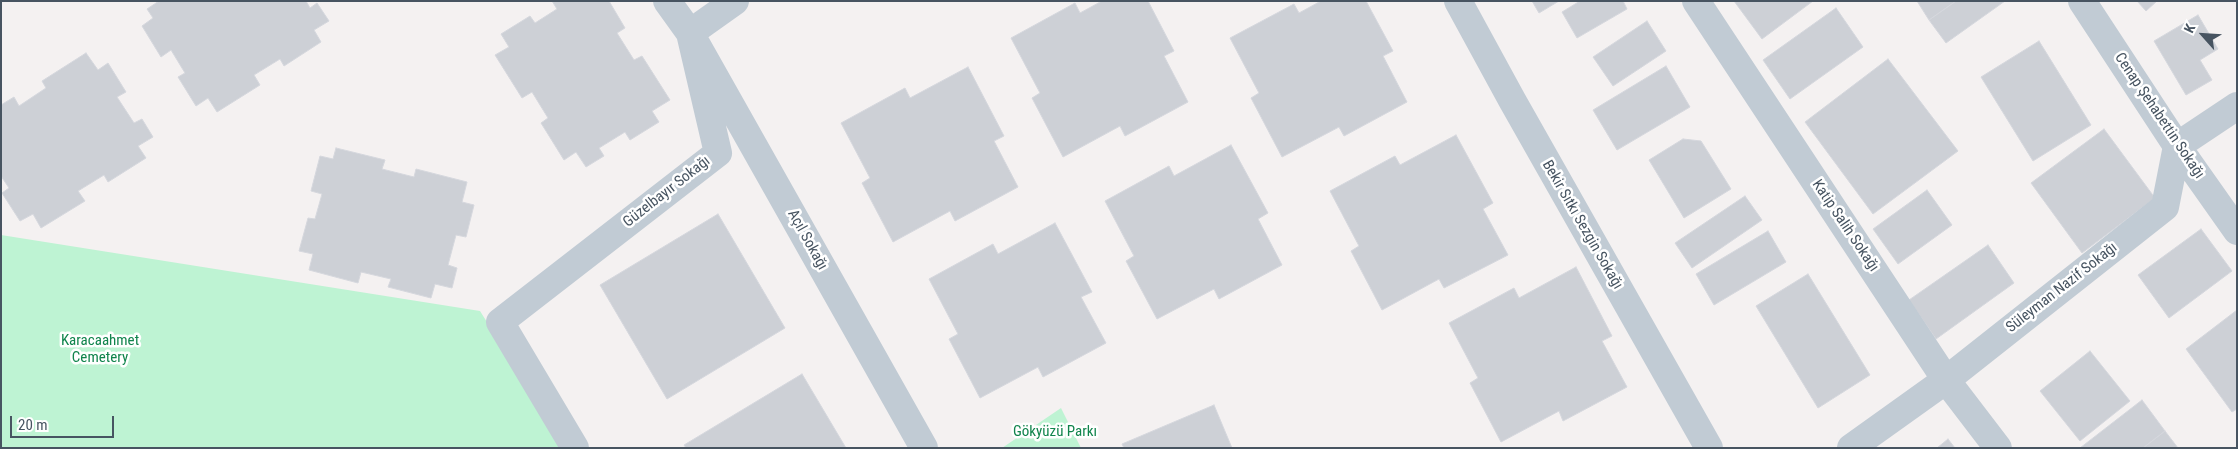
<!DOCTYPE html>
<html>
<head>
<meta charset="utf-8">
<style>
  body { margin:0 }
  #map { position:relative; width:2238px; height:449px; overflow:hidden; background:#f4f1f1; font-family:"Roboto Condensed",sans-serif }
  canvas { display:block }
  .frame { position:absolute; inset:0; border:2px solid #475461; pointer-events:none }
  .north { position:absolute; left:2178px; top:10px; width:50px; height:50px; -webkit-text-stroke:4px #fff; paint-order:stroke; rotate:296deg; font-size:14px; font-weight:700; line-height:20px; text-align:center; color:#475461 }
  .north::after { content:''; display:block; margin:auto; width:18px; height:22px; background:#475461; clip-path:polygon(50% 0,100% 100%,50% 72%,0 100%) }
  .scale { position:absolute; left:10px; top:416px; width:104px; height:22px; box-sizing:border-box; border:2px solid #475461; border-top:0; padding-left:6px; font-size:15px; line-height:18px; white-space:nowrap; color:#475461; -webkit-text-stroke:4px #fff; paint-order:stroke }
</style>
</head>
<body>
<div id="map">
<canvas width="2238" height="449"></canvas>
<div class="frame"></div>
<div class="north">K</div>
<div class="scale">20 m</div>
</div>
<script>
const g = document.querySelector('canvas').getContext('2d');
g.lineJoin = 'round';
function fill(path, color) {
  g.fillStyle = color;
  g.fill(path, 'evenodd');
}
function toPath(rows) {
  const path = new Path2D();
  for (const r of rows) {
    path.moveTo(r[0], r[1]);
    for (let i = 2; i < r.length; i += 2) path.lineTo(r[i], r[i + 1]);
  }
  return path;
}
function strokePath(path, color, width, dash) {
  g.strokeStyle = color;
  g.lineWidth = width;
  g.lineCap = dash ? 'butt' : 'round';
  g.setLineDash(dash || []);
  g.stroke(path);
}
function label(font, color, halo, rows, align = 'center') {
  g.font = font + ' "Roboto Condensed",sans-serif';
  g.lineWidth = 5;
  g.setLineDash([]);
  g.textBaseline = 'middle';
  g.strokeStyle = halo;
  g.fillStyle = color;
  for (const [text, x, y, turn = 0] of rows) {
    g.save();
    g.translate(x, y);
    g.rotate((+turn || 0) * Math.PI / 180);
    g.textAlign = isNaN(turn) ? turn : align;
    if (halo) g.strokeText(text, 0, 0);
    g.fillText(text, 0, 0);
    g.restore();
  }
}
fill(toPath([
  [1,235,480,311,566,448,1,448],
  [1061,408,1081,448,1002,448]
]), '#bef3d3');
const building = toPath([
  [159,1,306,1,310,8,317,3,329,21,314,30,321,42,284,66,280,59,254,75,260,85,217,112,208,98,196,106,178,77,185,73,171,50,161,57,142,26,153,18,147,9,159,1],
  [552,1,609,1,625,28,617,33,634,60,642,56,670,100,652,111,659,122,630,140,625,132,599,148,604,156,586,167,576,152,564,160,541,123,548,118,532,92,522,98,495,55,509,47,501,34,530,16,535,23,557,9,552,1],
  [1102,1,1148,1,1174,51,1164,56,1188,102,1125,136,1120,126,1063,157,1032,98,1040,93,1011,38,1075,3,1080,13,1102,1],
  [1321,1,1366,1,1393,51,1383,56,1407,102,1344,136,1339,127,1282,157,1251,98,1259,93,1230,38,1294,4,1299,13,1321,1],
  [1532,1,1559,1,1539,13,1532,1],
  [1580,1,1623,1,1627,9,1577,38,1562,12,1580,1],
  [1734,1,1813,1,1762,39,1734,1],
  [1917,1,1956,1,1929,20,1917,1],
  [1956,1,2005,1,1946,43,1929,20,1956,1],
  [2137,1,2157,1,2146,11,2137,1],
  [1836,8,1863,47,1790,99,1763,60,1836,8],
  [2198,15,2218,49,2200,60,2212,80,2186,95,2154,41,2198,15],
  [1647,21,1666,51,1613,86,1593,57,1647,21],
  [2039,41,2091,125,2033,161,1981,77,2039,41],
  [86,53,98,70,108,63,126,92,117,97,134,123,142,119,153,137,138,146,146,158,108,182,104,175,78,191,85,201,41,228,33,214,20,221,2,193,9,188,1,176,1,105,14,97,19,106,46,88,42,81,86,53],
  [1888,59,1958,151,1873,214,1805,122,1888,59],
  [1666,66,1690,107,1617,150,1593,110,1666,66],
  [968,67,1004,136,994,141,1018,187,955,221,950,211,893,242,862,183,870,178,841,123,905,88,910,98,968,67],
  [2104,129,2155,198,2082,253,2031,183,2104,129],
  [1456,135,1493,203,1483,209,1508,255,1444,288,1439,279,1382,310,1351,251,1359,246,1330,191,1395,156,1400,165,1456,135],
  [1683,139,1701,141,1731,189,1684,218,1649,160,1683,139],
  [1231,145,1268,213,1258,219,1282,265,1219,299,1214,289,1157,319,1126,261,1134,256,1105,201,1169,166,1174,176,1231,145],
  [336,148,385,160,382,169,414,177,416,169,467,182,462,202,474,205,466,237,456,235,448,265,457,268,452,288,435,284,431,298,388,287,391,279,361,272,358,283,309,270,313,254,299,251,308,218,315,219,322,194,311,191,320,156,333,159,336,148],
  [1927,190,1952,225,1898,264,1873,229,1927,190],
  [1745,196,1762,220,1692,268,1675,243,1745,196],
  [718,214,785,328,667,399,600,285,718,214],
  [1055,223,1092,292,1081,297,1106,343,1043,377,1038,367,980,398,949,339,958,334,929,279,993,244,998,254,1055,223],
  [2201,229,2232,271,2169,318,2138,275,2201,229],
  [1768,231,1786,262,1714,305,1696,274,1768,231],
  [1988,245,2014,283,1936,339,1909,300,1988,245],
  [1576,267,1612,336,1602,341,1627,387,1563,421,1559,411,1501,442,1470,383,1478,378,1449,323,1514,288,1519,298,1576,267],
  [1808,274,1870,375,1818,408,1756,306,1808,274],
  [2237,310,2237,409,2232,412,2186,349,2237,310],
  [2090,351,2130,401,2080,441,2040,391,2090,351],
  [802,374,846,448,686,448,684,445,802,374],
  [2142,400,2165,431,2143,448,2080,448,2142,400],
  [1214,405,1232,448,1124,448,1122,444,1214,405],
  [2165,431,2178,448,2143,448,2165,431],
  [1948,439,1955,448,1937,448,1948,439]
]);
fill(building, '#cdd0d6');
strokePath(building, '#d5d7dd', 1);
strokePath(toPath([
  [667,1,690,33,924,448],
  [1458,1,1512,100,1709,448],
  [1696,1,1946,380,1998,448],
  [2082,1,2177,146,2237,231],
  [690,33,735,1],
  [575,448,500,322,718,153,690,33],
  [1851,448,1946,380,2165,207,2177,146,2237,106]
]), '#c1cbd4', 28);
label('15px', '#475461', '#fff', [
  ["Cenap Şehabettin Sokağı",2159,116,56],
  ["Güzelbayır Sokağı",667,192,-38],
  ["Bekir Sıtkı Sezgin Sokağı",1582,225,60],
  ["Katip Salih Sokağı",1845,226,56],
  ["Açıl Sokağı",807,240,61],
  ["Süleyman Nazif Sokağı",2062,288,-38]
]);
label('15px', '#10844c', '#fff', [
  ["Karacaahmet",100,341],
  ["Cemetery",100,358],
  ["Gökyüzü Parkı",1055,432]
]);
</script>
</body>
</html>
